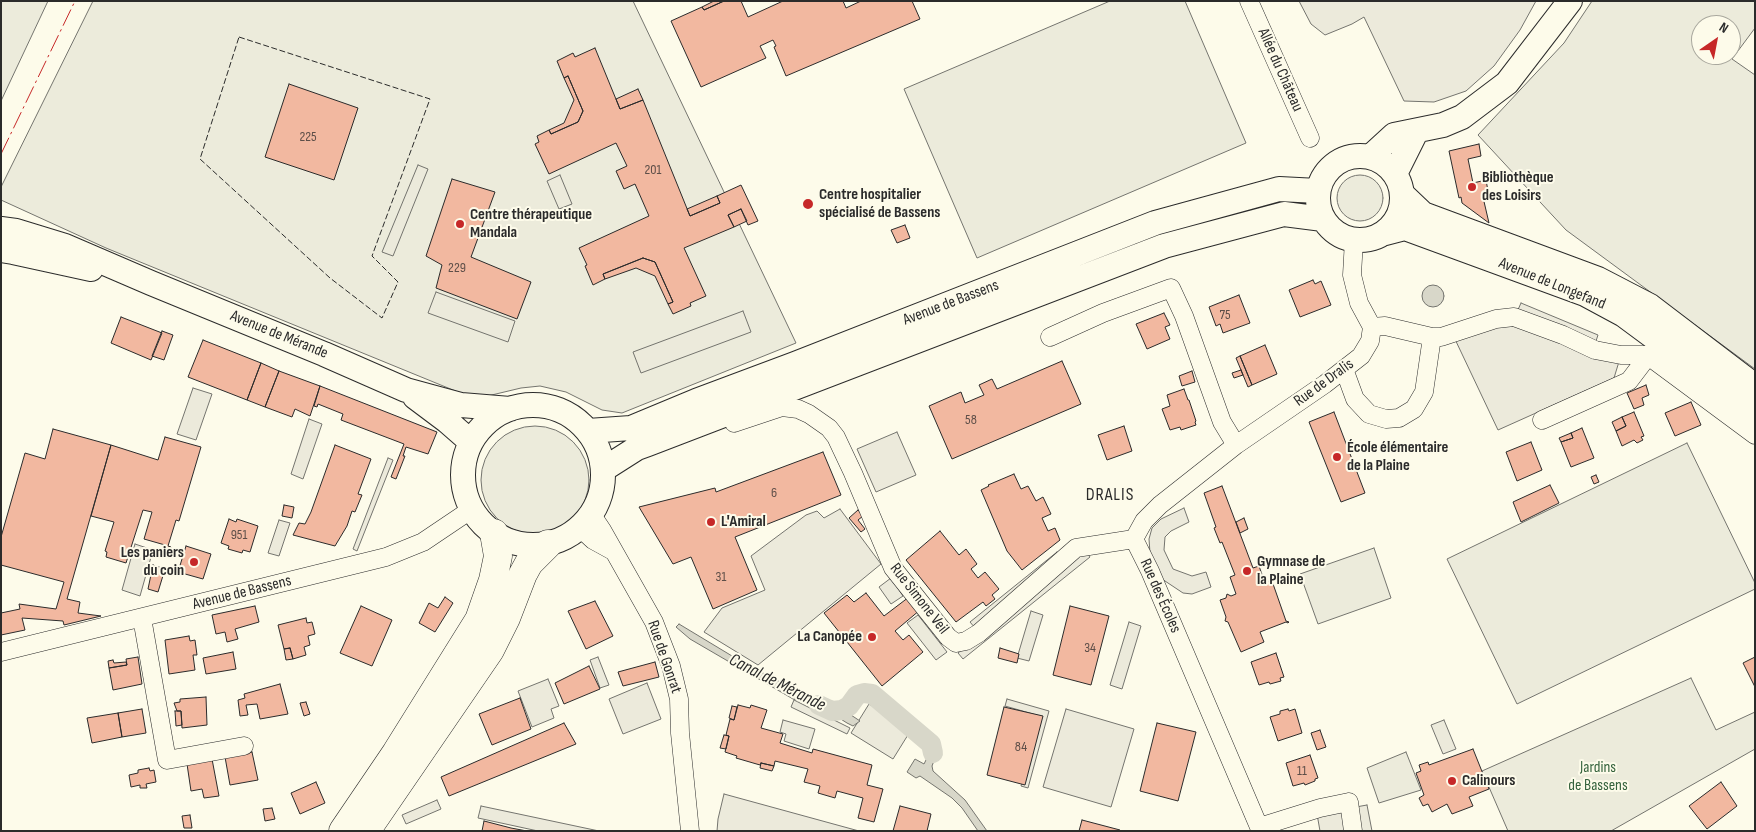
<!DOCTYPE html>
<html>
<head>
<meta charset="utf-8">
<style>
  body { margin:0 }
  #map { position:relative; width:1756px; height:832px; overflow:hidden; background:#fdfbea; font-family:"Sofia Sans Condensed",sans-serif }
  canvas { display:block }
  .frame { position:absolute; inset:0; border:2px solid #2b2b2b; pointer-events:none }
  .north { position:absolute; left:1691px; top:15px; width:50px; height:50px; box-sizing:border-box; background:#fdfbea; border:1px solid #a9a89e; border-radius:50%; rotate:33deg; font-size:14px; font-weight:700; line-height:20px; text-align:center; color:#2b2b2b }
  .north::after { content:''; display:block; margin:auto; width:18px; height:22px; background:#c62828; clip-path:polygon(50% 0,100% 100%,50% 72%,0 100%) }
</style>
</head>
<body>
<div id="map">
<canvas width="1756" height="832"></canvas>
<div class="frame"></div>
<div class="north">N</div>
</div>
<script>
const g = document.querySelector('canvas').getContext('2d');
g.lineJoin = 'round';
function fill(path, color) {
  g.fillStyle = color;
  g.fill(path, 'evenodd');
}
function toPath(rows) {
  const path = new Path2D();
  for (const r of rows) {
    if (r.length === 3) {
      path.moveTo(r[0] + r[2], r[1]);
      path.arc(r[0], r[1], r[2], 0, 2 * Math.PI);
      continue;
    }
    path.moveTo(r[0], r[1]);
    for (let i = 2; i < r.length; i += 2) path.lineTo(r[i], r[i + 1]);
  }
  return path;
}
function strokePath(path, color, width, dash) {
  g.strokeStyle = color;
  g.lineWidth = width;
  g.lineCap = dash ? 'butt' : 'round';
  g.setLineDash(dash || []);
  g.stroke(path);
}
function label(font, color, halo, rows, align = 'center') {
  g.font = font + ' "Sofia Sans Condensed",sans-serif';
  g.lineWidth = 4;
  g.setLineDash([]);
  g.textBaseline = 'middle';
  g.strokeStyle = halo;
  g.fillStyle = color;
  for (const [text, x, y, turn = 0] of rows) {
    g.save();
    g.translate(x, y);
    g.rotate((+turn || 0) * Math.PI / 180);
    g.textAlign = isNaN(turn) ? turn : align;
    if (halo) g.strokeText(text, 0, 0);
    g.fillText(text, 0, 0);
    g.restore();
  }
}
const green = toPath([
  [1,1,48,1,1,101,1,1],
  [93,1,633,1,796,343,622,413,602,410,566,392,540,386,521,388,475,399,106,248,1,200,1,187,93,1],
  [1110,1,1185,1,1246,143,977,258,904,89,1110,1],
  [1592,1,1755,1,1755,28,1732,59,1755,75,1755,369,1566,230,1478,135,1564,43,1592,1],
  [1701,25,1731,25,1731,55,1701,55,1701,25],
  [1360,198,23],
  [535,480,54],
  [1687,443,1755,583,1755,589,1517,704,1447,559,1687,443],
  [1374,548,1391,598,1318,624,1300,574,1374,548],
  [1691,678,1716,730,1755,712,1755,749,1611,831,1508,831,1482,771,1691,678],
  [1406,752,1421,790,1379,803,1367,768,1406,752]
]);
fill(green, '#ecebdb');
strokePath(green, '#74746e', 1);
const parking = toPath([
  [1299,1,1536,1,1520,30,1494,66,1466,91,1434,102,1404,101,1364,17,1352,24,1325,35,1311,24,1299,1],
  [418,165,428,169,393,256,382,252,418,165],
  [560,175,572,204,559,209,547,181,560,175],
  [436,292,515,321,508,342,428,313,436,292],
  [1521,303,1598,335,1595,344,1517,312,1521,303],
  [743,311,751,332,641,373,633,352,743,311],
  [1496,319,1621,355,1614,378,1498,430,1453,335,1496,319],
  [193,388,212,394,196,440,177,434,193,388],
  [309,419,322,424,303,479,291,474,309,419],
  [897,432,916,475,876,492,857,449,897,432],
  [388,458,393,460,357,551,353,549,388,458],
  [1184,508,1189,522,1171,531,1165,537,1164,550,1173,569,1192,576,1206,572,1211,587,1192,594,1183,593,1162,579,1150,553,1149,539,1152,528,1161,519,1184,508],
  [840,509,881,564,758,665,704,632,722,608,765,590,751,556,806,515,817,511,824,518,840,509],
  [279,520,290,523,279,556,268,553,279,520],
  [135,544,153,550,140,596,122,590,135,544],
  [1086,551,1090,557,963,659,958,653,1086,551],
  [1057,552,1062,557,975,628,970,622,1057,552],
  [891,578,903,596,891,604,879,587,891,578],
  [1031,611,1043,615,1029,661,1017,658,1031,611],
  [918,615,947,652,936,660,907,623,918,615],
  [1129,622,1141,626,1122,689,1110,685,1129,622],
  [598,657,609,685,600,688,590,660,598,657],
  [548,679,559,706,551,709,554,718,532,727,518,691,548,679],
  [647,683,661,719,623,734,609,699,647,683],
  [1007,699,1049,711,1028,788,1021,786,1040,716,1005,706,1007,699],
  [794,700,850,728,847,734,791,707,794,700],
  [869,704,911,730,893,759,851,733,869,704],
  [1066,709,1134,729,1111,807,1043,787,1066,709],
  [783,720,815,729,809,749,784,741,786,734,780,732,783,720],
  [1444,720,1456,749,1443,754,1431,725,1444,720],
  [724,794,859,831,717,831,718,819,724,794],
  [437,800,441,809,406,824,402,815,437,800],
  [1367,805,1372,831,1320,831,1317,814,1367,805],
  [481,806,599,831,538,831,478,818,481,806]
]);
fill(parking, '#eceadb');
strokePath(parking, '#74746e', 1);
const water = toPath([
  [1433,296,11],
  [679,624,742,662,799,692,839,707,860,721,853,726,847,723,825,709,793,699,690,639,676,627,679,624],
  [916,731,921,733,935,743,937,753,932,766,933,771,965,800,987,831,978,831,962,808,952,798,920,776,916,778,907,772,915,759,924,764,931,750,931,746,914,734,916,731]
]);
fill(water, '#d8d7c9');
strokePath(water, '#74746e', 1);
strokePath(toPath([
  [819,705,832,711,842,710,849,706,857,695,864,693,872,694,931,744,933,753]
]), '#d8d7c9', 20);
const building = toPath([
  [714,1,724,1,704,10,702,7,714,1],
  [724,1,741,1,748,17,783,1,843,1,846,8,861,1,912,1,920,19,786,76,774,47,776,46,773,40,760,46,766,58,701,87,671,21,702,7,704,10,724,1],
  [595,48,620,109,643,100,690,216,720,203,717,196,741,185,758,221,748,225,741,209,728,215,734,227,684,248,706,296,690,303,691,306,673,314,668,304,673,302,655,262,643,258,603,274,605,279,593,285,585,266,587,265,579,248,649,216,635,184,624,189,616,171,627,166,616,143,549,174,535,144,539,142,537,136,549,130,551,134,578,122,583,111,568,76,564,78,557,61,573,53,575,57,595,48],
  [568,76,583,111,578,122,551,134,549,130,564,123,574,100,564,78,568,76],
  [289,84,358,108,334,180,265,157,289,84],
  [638,89,643,100,620,109,616,99,638,89],
  [1479,144,1481,156,1468,159,1473,183,1486,180,1488,191,1482,193,1489,223,1462,203,1461,197,1459,198,1449,151,1479,144],
  [452,179,495,192,471,257,531,282,517,319,436,288,442,265,426,256,452,179],
  [717,196,720,203,690,216,687,209,717,196],
  [741,209,747,221,734,227,728,215,741,209],
  [905,225,910,238,897,243,891,230,905,225],
  [643,258,655,262,673,302,668,304,655,276,636,268,605,279,603,274,643,258],
  [1313,280,1315,284,1321,281,1331,305,1300,317,1289,290,1313,280],
  [1239,295,1250,323,1223,333,1220,324,1216,326,1209,307,1239,295],
  [1164,313,1170,325,1165,327,1170,339,1147,349,1136,324,1164,313],
  [121,317,162,333,151,360,111,343,121,317],
  [162,331,173,335,164,360,152,356,162,331],
  [203,340,261,363,247,400,188,377,203,340],
  [1265,345,1277,374,1252,385,1240,356,1265,345],
  [1240,356,1252,385,1248,387,1236,358,1240,356],
  [1062,361,1081,404,952,459,929,406,961,392,965,403,984,395,979,385,992,379,997,389,1062,361],
  [261,363,279,371,265,407,247,400,261,363],
  [1241,370,1243,375,1234,378,1232,373,1241,370],
  [279,371,320,386,310,416,295,409,292,417,265,407,279,371],
  [1192,371,1195,382,1182,386,1179,376,1192,371],
  [1646,385,1649,395,1642,398,1644,405,1634,409,1627,393,1646,385],
  [320,386,437,432,428,454,406,447,403,456,405,456,396,479,391,477,404,444,341,420,343,414,318,404,317,407,314,406,320,386],
  [1184,389,1188,400,1189,400,1196,421,1195,422,1196,425,1181,430,1180,427,1170,430,1162,409,1170,406,1167,395,1184,389],
  [1691,402,1701,425,1675,436,1665,413,1691,402],
  [1334,412,1365,493,1341,502,1309,422,1334,412],
  [1634,412,1644,436,1641,437,1643,440,1637,443,1634,440,1622,446,1616,431,1626,426,1622,417,1634,412],
  [1622,417,1626,426,1616,431,1612,422,1622,417],
  [1124,426,1132,451,1107,460,1098,435,1124,426],
  [1582,428,1594,458,1571,467,1561,442,1573,438,1571,433,1582,428],
  [53,429,111,445,67,599,80,602,78,613,101,616,64,625,63,621,22,618,25,630,1,635,1,613,20,609,19,604,56,609,64,582,1,565,1,537,25,453,45,459,53,429],
  [1571,433,1573,438,1561,442,1559,438,1571,433],
  [165,437,201,447,179,521,176,520,168,546,171,547,169,552,163,550,165,545,144,539,152,512,143,510,126,563,106,557,107,552,105,551,114,522,91,516,111,445,158,460,165,437],
  [1531,442,1542,470,1517,481,1506,452,1531,442],
  [335,445,371,459,358,494,362,495,355,512,352,511,347,526,335,546,293,535,299,523,305,524,311,512,335,445],
  [823,452,841,495,735,537,757,590,713,609,691,557,673,564,639,507,715,488,716,492,823,452],
  [1014,474,1021,489,1028,486,1036,501,1043,497,1051,514,1042,518,1048,531,1055,528,1060,540,1022,570,1007,551,981,490,989,486,988,485,1014,474],
  [1596,475,1599,482,1594,484,1591,477,1596,475],
  [1550,485,1559,503,1521,522,1513,502,1550,485],
  [1222,486,1253,568,1259,566,1265,583,1273,579,1272,581,1286,621,1289,622,1288,623,1286,622,1260,632,1264,642,1241,652,1228,622,1225,621,1226,617,1220,600,1226,598,1227,594,1231,596,1236,594,1230,577,1235,575,1222,542,1220,543,1214,528,1216,527,1204,493,1222,486],
  [284,505,294,507,292,518,282,516,284,505],
  [858,510,863,516,858,520,865,529,861,532,849,518,858,510],
  [1244,518,1248,529,1240,533,1236,522,1244,518],
  [229,519,236,522,237,519,258,526,250,552,243,550,242,553,228,549,229,546,221,543,229,519],
  [940,531,959,555,966,549,977,564,971,569,978,578,985,572,999,589,992,595,995,599,986,606,983,602,956,622,906,560,940,531],
  [186,546,211,554,203,579,178,572,186,546],
  [153,565,165,569,158,592,148,589,153,565],
  [866,593,884,616,909,597,920,610,895,631,903,640,909,635,923,652,882,686,824,613,847,595,854,602,866,593],
  [445,597,453,603,435,632,419,623,429,603,438,608,445,597],
  [595,601,613,636,586,649,568,611,595,601],
  [255,606,259,622,235,629,238,639,227,642,225,632,216,634,212,615,255,606],
  [361,606,392,620,372,666,340,653,361,606],
  [1070,606,1109,616,1091,685,1053,675,1070,606],
  [306,618,307,623,312,622,315,634,308,636,310,645,304,647,306,655,293,659,290,648,284,649,278,625,306,618],
  [189,636,190,641,195,640,197,655,193,655,195,670,169,674,165,640,189,636],
  [290,648,293,659,286,660,284,649,290,648],
  [1000,648,1019,654,1017,663,998,658,1000,648],
  [233,652,236,669,206,674,203,658,233,652],
  [1276,653,1284,677,1280,678,1281,681,1270,684,1269,682,1259,685,1251,662,1276,653],
  [138,657,142,684,113,690,109,668,127,665,126,659,138,657],
  [1755,657,1755,687,1743,663,1755,657],
  [113,660,114,663,126,662,127,665,109,668,108,661,113,660],
  [655,662,659,677,623,686,618,672,655,662],
  [589,666,600,689,564,704,555,683,589,666],
  [280,684,288,714,260,719,257,704,246,705,248,715,240,716,238,700,245,698,244,694,280,684],
  [206,697,207,725,182,728,181,711,177,711,174,703,180,702,180,699,206,697],
  [520,698,531,729,492,745,479,714,520,698],
  [306,702,310,714,304,716,300,703,306,702],
  [738,705,750,708,751,705,767,710,761,728,783,734,780,743,812,753,813,749,872,765,867,785,883,789,874,822,858,818,863,798,837,791,835,798,818,793,820,786,804,782,808,769,775,761,774,766,761,763,760,765,736,758,737,756,725,752,729,736,726,735,730,719,734,720,738,705],
  [732,706,737,707,734,720,729,718,732,706],
  [1004,707,1043,716,1025,785,987,775,1004,707],
  [142,709,146,733,122,737,118,713,142,709],
  [1288,709,1289,711,1295,709,1302,733,1278,741,1270,717,1280,714,1280,711,1288,709],
  [175,711,181,711,182,725,176,726,175,711],
  [118,713,122,737,92,743,87,718,118,713],
  [564,723,576,744,449,796,441,777,564,723],
  [1157,723,1196,732,1178,801,1140,791,1157,723],
  [1320,730,1326,747,1317,750,1311,733,1320,730],
  [724,735,729,736,726,749,720,748,724,735],
  [1473,749,1489,789,1469,797,1473,806,1452,814,1447,804,1432,812,1428,804,1423,806,1419,798,1424,795,1416,773,1421,771,1419,765,1428,762,1429,765,1473,749],
  [252,752,258,780,230,785,225,757,252,752],
  [1310,755,1318,778,1315,779,1315,781,1305,785,1304,783,1293,786,1286,763,1310,755],
  [212,759,219,796,204,798,202,789,191,791,187,764,212,759],
  [761,763,774,766,772,771,760,768,761,763],
  [149,768,150,771,154,770,156,782,146,784,147,788,140,788,140,785,131,787,129,775,138,773,138,770,149,768],
  [316,782,325,803,300,814,291,793,316,782],
  [1721,782,1737,806,1707,829,1689,806,1721,782],
  [900,806,931,814,927,831,893,831,900,806],
  [272,808,275,819,265,821,263,809,272,808],
  [190,815,192,828,184,828,182,816,190,815],
  [1082,820,1120,830,1120,831,1079,831,1082,820],
  [484,821,511,828,527,831,482,831,484,821]
]);
fill(building, '#f2b8a0');
strokePath(building, '#2b2b2b', 1);
const minor = toPath([
  [1249,1,1310,138],
  [1372,327,1385,326,1432,337,1441,337,1496,319,1514,317,1563,335,1595,350,1621,355,1647,355,1755,435],
  [1050,337,1103,313,1171,288,1184,316,1222,422,1236,445],
  [1344,369,1355,399,1369,414,1386,419,1399,418,1414,409,1424,392,1432,337],
  [1542,420,1629,381,1648,356],
  [734,423,782,407,798,409,809,414,829,428,836,437,853,473,893,568,948,637,956,643,966,641,979,633,1076,548,1134,539],
  [592,515,602,530,654,622,671,666,679,699,680,733,690,831],
  [580,528,593,540,613,551],
  [142,618,167,760,244,746],
  [1,652,386,557,423,542,472,509],
  [1353,831,1349,802,1320,808,1259,827,1150,571,1134,539,1144,521,1160,505,1236,445,1325,384,1361,356,1370,341,1372,327,1359,303,1352,275,1354,240]
]);
const secondary = toPath([
  [1360,198,42],
  [1370,157,1394,135,1443,125,1462,117,1507,83,1570,1],
  [1395,174,1416,132],
  [1402,194,1423,214,1598,279,1650,306,1755,386],
  [1,229,16,231,65,246,151,283,324,354,406,390,461,405,510,409],
  [1382,234,1405,228,1585,294,1624,315,1755,412],
  [1,250,13,252,91,269],
  [415,397,447,421,471,442],
  [533,475,70],
  [588,431,631,428,696,401,795,364,1155,223,1279,189,1318,191],
  [604,469,637,448,648,444,1164,246,1284,214,1323,219]
]);
const trunk = toPath([
  [343,831,396,753,479,620,493,580,498,556,494,533],
  [366,831,490,650,506,618,523,574,529,563,548,544]
]);
strokePath(minor, '#2b2b2b', 19);
strokePath(secondary, '#2b2b2b', 26);
strokePath(trunk, '#2b2b2b', 29);
strokePath(minor, '#fdfbea', 18);
strokePath(secondary, '#fdfbea', 24);
strokePath(trunk, '#fdfbea', 28);
strokePath(toPath([
  [239,37,430,99,372,256,398,282,382,318,330,278,200,159,239,37]
]), '#2b2b2b', 1, [6, 2.5]);
strokePath(toPath([
  [1,154,75,1]
]), '#c62828', 1, [18, 4, 2.5, 4]);
for (const [x, y, r, color] of [
  [1472,187,5,"#c62828"],
  [808,204,6,"#c62828"],
  [460,224,5,"#c62828"],
  [1337,457,5,"#c62828"],
  [711,522,5,"#c62828"],
  [194,562,5,"#c62828"],
  [1247,571,5,"#c62828"],
  [872,637,5,"#c62828"],
  [1452,781,5,"#c62828"]
]) {
  const dot = new Path2D();
  dot.arc(x, y, r, 0, 2 * Math.PI);
  g.fillStyle = color;
  g.fill(dot);
  strokePath(dot, '#fdfbea', 2);
}
label('14px', '#5d4e48', null, [
  ["225",308,137],
  ["201",653,170],
  ["229",457,268],
  ["75",1225,315],
  ["58",971,420],
  ["6",774,493],
  ["951",239,535],
  ["31",721,577],
  ["34",1090,648],
  ["84",1021,747],
  ["11",1302,771]
]);
label('16px', '#2b2b2b', '#fdfbea', [
  ["Allée du Château",1280,70,66],
  ["Avenue de Longefand",1552,284,22],
  ["Avenue de Bassens",951,303,-21],
  ["Avenue de Mérande",279,335,22],
  ["Rue de Dralis",1324,383,-36],
  ["Avenue de Bassens",242,593,-14],
  ["Rue des Écoles",1160,596,66],
  ["Rue Simone Veil",919,599,52],
  ["Rue de Gonrat",664,657,71]
]);
label('bold 16px', '#2b2b2b', '#fdfbea', [
  ["Bibliothèque",1482,178],
  ["des Loisirs",1482,196],
  ["Centre hospitalier",819,195],
  ["spécialisé de Bassens",819,213],
  ["Centre thérapeutique",470,215],
  ["Mandala",470,233],
  ["École élémentaire",1347,448],
  ["de la Plaine",1347,466],
  ["L'Amiral",721,522],
  ["Les paniers",184,553,"right"],
  ["du coin",184,571,"right"],
  ["Gymnase de",1257,562],
  ["la Plaine",1257,580],
  ["La Canopée",862,637,"right"],
  ["Calinours",1462,781]
], 'left');
label('16px', '#34623c', '#fdfbea', [
  ["Jardins",1598,768],
  ["de Bassens",1598,786]
]);
g.letterSpacing = '1px';
label('18px', '#2b2b2b', '#fdfbea', [
  ["DRALIS",1110,495]
]);
g.letterSpacing = '0px';
label('italic 18px', '#2b2b2b', '#fdfbea', [
  ["Canal de Mérande",777,683,27]
]);
</script>
</body>
</html>
